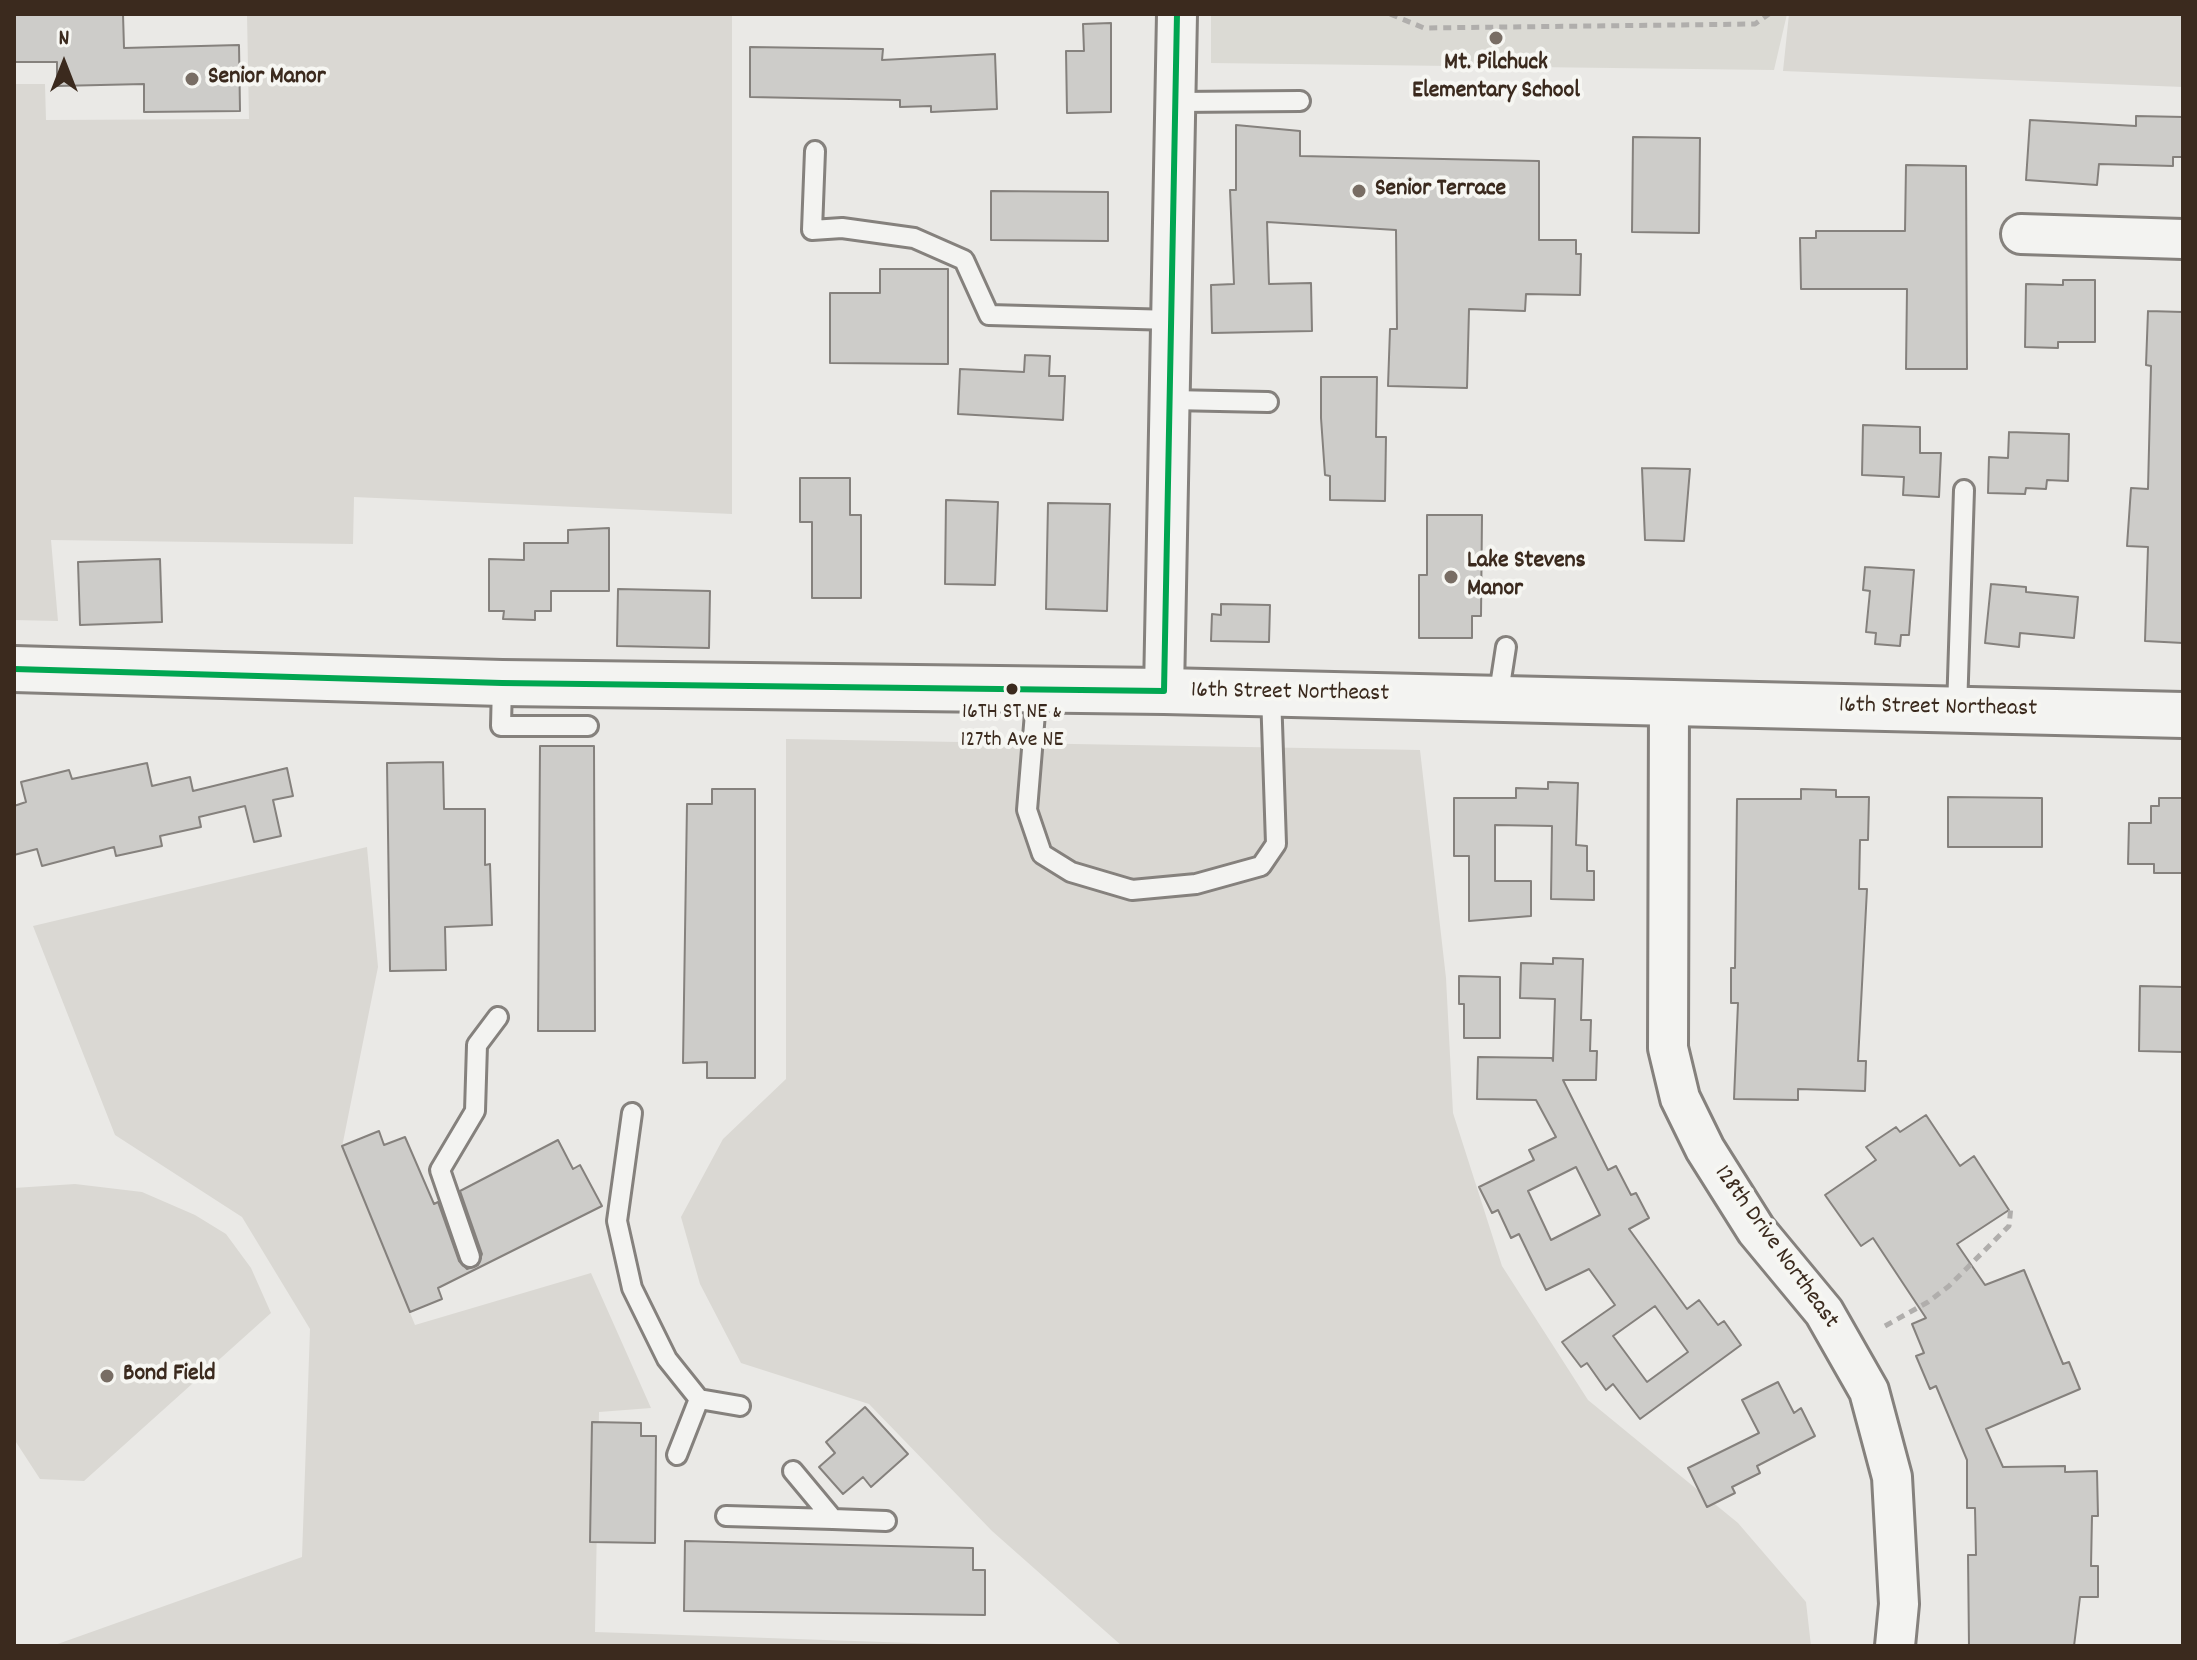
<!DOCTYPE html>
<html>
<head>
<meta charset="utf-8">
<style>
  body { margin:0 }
  #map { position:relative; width:2197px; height:1660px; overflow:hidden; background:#eae9e6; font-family:Dekko,sans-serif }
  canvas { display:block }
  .frame { position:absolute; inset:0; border:16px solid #3b2a1e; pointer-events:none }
  .north { position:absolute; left:24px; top:24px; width:80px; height:80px; -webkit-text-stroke:6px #f6f6f2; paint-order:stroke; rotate:0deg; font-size:22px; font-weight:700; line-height:32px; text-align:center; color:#3b2a1e }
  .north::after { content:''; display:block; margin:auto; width:28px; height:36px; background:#3b2a1e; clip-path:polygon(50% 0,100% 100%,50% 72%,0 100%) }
</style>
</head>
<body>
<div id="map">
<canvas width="2197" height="1660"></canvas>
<div class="frame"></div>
<div class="north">N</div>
</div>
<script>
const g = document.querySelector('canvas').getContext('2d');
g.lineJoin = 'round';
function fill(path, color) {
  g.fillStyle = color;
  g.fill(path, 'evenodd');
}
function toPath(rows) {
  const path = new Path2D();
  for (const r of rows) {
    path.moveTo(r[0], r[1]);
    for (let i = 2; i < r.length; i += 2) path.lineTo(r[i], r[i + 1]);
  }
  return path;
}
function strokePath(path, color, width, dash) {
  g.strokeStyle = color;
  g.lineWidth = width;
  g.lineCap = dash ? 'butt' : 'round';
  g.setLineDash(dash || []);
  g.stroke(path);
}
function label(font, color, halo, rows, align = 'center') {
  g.font = font + ' Dekko,sans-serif';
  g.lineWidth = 8;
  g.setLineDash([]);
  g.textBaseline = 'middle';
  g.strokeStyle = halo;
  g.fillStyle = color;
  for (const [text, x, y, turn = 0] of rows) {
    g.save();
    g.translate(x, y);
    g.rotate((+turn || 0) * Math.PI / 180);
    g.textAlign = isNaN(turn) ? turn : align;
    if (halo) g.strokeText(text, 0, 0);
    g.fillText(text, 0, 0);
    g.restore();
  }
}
fill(toPath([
  [1211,14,1787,14,1774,70,1211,63]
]), '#dbdad4');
fill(toPath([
  [247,14,732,14,732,514,354,497,353,544,51,540,58,621,14,620,14,84,45,84,46,120,249,119],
  [1789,14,2183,14,2183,87,1783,71],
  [786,739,1420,750,1446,978,1453,1113,1502,1266,1588,1400,1738,1523,1806,1602,1811,1646,1122,1646,992,1531,869,1404,741,1363,700,1284,681,1217,723,1139,786,1079],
  [367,847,378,967,342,1147,415,1325,591,1273,651,1408,599,1412,595,1632,998,1646,52,1646,302,1557,310,1329,242,1217,115,1135,33,926],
  [75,1184,142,1192,195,1215,226,1234,251,1268,271,1313,84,1481,40,1479,14,1439,14,1188]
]), '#dad8d3');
const building = toPath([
  [14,14,123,14,124,48,239,45,240,111,144,112,144,84,57,86,57,62,14,62,14,14],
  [1111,23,1111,112,1067,113,1066,51,1084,51,1083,24,1111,23],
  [750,47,883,49,882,60,995,54,997,109,931,112,931,106,900,107,900,100,750,97,750,47],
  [2136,116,2183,117,2183,157,2173,157,2173,166,2099,164,2097,185,2026,180,2030,120,2136,126,2136,116],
  [1236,125,1300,131,1300,156,1539,161,1539,240,1576,240,1576,254,1581,254,1580,295,1526,294,1525,311,1469,309,1467,388,1388,386,1390,329,1397,329,1396,230,1267,222,1269,284,1311,283,1312,331,1212,333,1211,285,1234,284,1230,190,1236,190,1236,125],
  [1633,137,1700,138,1699,233,1632,232,1633,137],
  [1906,165,1966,166,1967,369,1906,369,1907,289,1801,289,1800,238,1816,238,1816,231,1905,231,1906,165],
  [991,191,1108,192,1108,241,991,240,991,191],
  [880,269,948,269,948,364,830,363,830,293,880,293,880,269],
  [2063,280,2095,280,2095,342,2058,342,2058,348,2025,347,2026,284,2063,285,2063,280],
  [2148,311,2183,312,2183,643,2145,641,2148,547,2127,546,2131,488,2148,489,2151,366,2146,365,2148,311],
  [1025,355,1050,356,1049,376,1065,376,1063,420,958,414,960,369,1024,372,1025,355],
  [1321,377,1377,377,1376,437,1386,437,1385,501,1330,500,1330,476,1325,475,1321,418,1321,377],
  [1863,425,1920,427,1920,453,1941,453,1939,497,1903,495,1904,477,1862,475,1863,425],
  [2009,432,2069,434,2068,481,2047,480,2046,489,2026,488,2025,494,1988,493,1989,457,2008,458,2009,432],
  [1642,468,1690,469,1684,541,1645,540,1642,468],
  [800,478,850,478,850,515,861,515,861,598,812,598,812,522,800,522,800,478],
  [946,500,998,502,995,585,945,584,946,500],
  [1048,503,1110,504,1107,611,1046,609,1048,503],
  [1427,515,1482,515,1481,616,1472,616,1472,638,1419,638,1419,575,1427,575,1427,515],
  [609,528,609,591,551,591,551,611,535,611,535,620,503,619,504,611,489,611,489,559,524,560,524,543,568,543,568,530,609,528],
  [160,559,162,622,80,625,78,562,160,559],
  [1865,567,1914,570,1909,635,1901,635,1900,646,1875,644,1876,633,1866,632,1870,591,1863,590,1865,567],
  [1991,584,2026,587,2026,592,2078,597,2074,638,2020,633,2019,647,1985,643,1991,584],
  [618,589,710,591,709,648,617,646,618,589],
  [1221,604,1270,605,1269,642,1211,641,1212,614,1221,615,1221,604],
  [540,746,594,746,595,1031,538,1031,540,746],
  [443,762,444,809,485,809,485,865,490,864,492,925,445,927,446,970,390,971,387,763,443,762],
  [147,763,152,786,190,777,193,791,287,768,293,796,273,800,281,836,254,842,245,806,199,817,201,827,160,836,162,846,116,856,114,847,42,866,37,849,14,855,14,806,26,802,21,782,69,770,72,779,147,763],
  [1548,782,1578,783,1576,845,1587,846,1587,871,1594,871,1594,900,1551,899,1552,826,1495,825,1495,881,1531,881,1531,916,1469,921,1469,856,1454,856,1454,798,1516,798,1516,788,1548,789,1548,782],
  [712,789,755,789,755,1078,707,1078,707,1062,683,1063,687,804,712,804,712,789],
  [1801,789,1836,790,1836,797,1869,797,1868,840,1860,840,1859,889,1867,889,1858,1061,1866,1061,1865,1091,1798,1089,1798,1100,1734,1099,1738,1003,1731,1003,1731,968,1735,968,1737,799,1801,799,1801,789],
  [1948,797,2042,798,2042,847,1948,847,1948,797],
  [2159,798,2183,798,2183,873,2154,873,2154,864,2128,864,2129,823,2151,823,2151,806,2159,806,2159,798],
  [1553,958,1583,959,1581,1020,1591,1020,1590,1051,1597,1051,1596,1080,1563,1080,1608,1170,1616,1166,1631,1195,1636,1193,1649,1218,1629,1229,1687,1309,1699,1300,1718,1325,1724,1321,1741,1345,1640,1419,1613,1384,1606,1390,1587,1363,1581,1367,1562,1342,1615,1305,1589,1269,1546,1290,1519,1234,1511,1238,1498,1210,1492,1213,1479,1187,1534,1160,1529,1150,1556,1137,1536,1100,1477,1099,1478,1057,1552,1058,1553,1061,1555,999,1520,998,1521,963,1553,964,1553,958],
  [1576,1167,1600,1215,1551,1240,1528,1191,1576,1167],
  [1655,1306,1688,1352,1647,1382,1613,1336,1655,1306],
  [1459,976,1500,977,1500,1038,1464,1038,1464,1004,1459,1004,1459,976],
  [2140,986,2183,987,2183,1052,2139,1051,2140,986],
  [1926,1115,1960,1166,1974,1156,2009,1210,1957,1244,1985,1285,2024,1270,2063,1364,2069,1362,2080,1389,1986,1429,2003,1467,2065,1466,2065,1472,2097,1471,2098,1516,2092,1516,2091,1566,2098,1566,2098,1597,2080,1597,2074,1646,1969,1646,1968,1555,1976,1555,1975,1508,1967,1508,1967,1460,1936,1386,1930,1389,1916,1356,1924,1353,1912,1324,1926,1318,1873,1238,1861,1246,1825,1195,1876,1160,1866,1147,1896,1127,1900,1132,1926,1115],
  [379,1131,384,1145,405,1137,434,1204,438,1202,459,1261,467,1269,478,1265,482,1254,460,1191,558,1140,573,1169,580,1165,602,1206,438,1288,442,1299,410,1312,342,1146,379,1131],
  [1778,1382,1794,1413,1801,1408,1815,1436,1757,1466,1760,1473,1732,1487,1735,1493,1707,1507,1688,1468,1759,1433,1742,1400,1778,1382],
  [865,1407,908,1454,871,1487,863,1477,843,1494,819,1467,835,1453,826,1442,865,1407],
  [592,1422,641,1423,641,1436,656,1436,655,1543,590,1542,592,1422],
  [685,1541,973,1548,973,1570,985,1570,985,1615,684,1611,685,1541]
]);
fill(building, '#cdccc9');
strokePath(building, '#85817d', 2);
const service = toPath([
  [1177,102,1300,101],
  [815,151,812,230,842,228,914,238,964,260,989,315,1173,320],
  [1171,400,1268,402],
  [502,683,501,726,588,726],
  [1037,689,1027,810,1042,854,1071,872,1132,890,1196,884,1261,866,1276,844,1271,693],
  [1498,699,1506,647],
  [1957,710,1964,490],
  [632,1113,617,1221,632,1288,667,1359,699,1399,740,1406],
  [470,1257,440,1170,475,1111,477,1045,498,1017],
  [677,1455,699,1399],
  [793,1471,833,1519,886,1521],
  [726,1516,833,1519]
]);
const minor = toPath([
  [2021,234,2183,239],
  [1164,691,1177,14],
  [1669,703,1668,1048,1680,1098,1705,1149,1756,1230,1824,1312,1869,1391,1892,1477,1899,1604,1895,1646]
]);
const tertiary = toPath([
  [14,669,502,683,1164,691,2183,715]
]);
strokePath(service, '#85817d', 24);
strokePath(minor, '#85817d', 44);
strokePath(tertiary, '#85817d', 50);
strokePath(toPath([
  [1390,14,1424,28,1755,24,1769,14],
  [1885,1326,1928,1302,1949,1286,2009,1226,2011,1206]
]), '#b0aeac', 5, [8, 6]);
strokePath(service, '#f3f3f1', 18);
strokePath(minor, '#f3f3f1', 38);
strokePath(tertiary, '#f3f3f1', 44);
strokePath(toPath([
  [14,669,502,683,1164,691],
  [1164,691,1177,14]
]), '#00a651', 6);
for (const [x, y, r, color] of [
  [1496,38,8,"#786d64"],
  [192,79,8,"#786d64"],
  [1359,191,8,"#786d64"],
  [1451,577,8,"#786d64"],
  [1012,689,7,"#3b2a1e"],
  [107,1376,8,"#786d64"]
]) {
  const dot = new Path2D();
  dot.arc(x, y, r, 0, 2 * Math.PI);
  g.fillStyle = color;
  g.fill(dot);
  strokePath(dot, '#f6f6f2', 3);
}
label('22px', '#3b2a1e', '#f6f6f2', [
  ["16TH ST NE &",1012,714],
  ["127th Ave NE",1012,742]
]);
label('bold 24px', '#3b2a1e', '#f6f6f2', [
  ["Mt. Pilchuck",1496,65,"center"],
  ["Elementary School",1496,93,"center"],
  ["Senior Manor",208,79],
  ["Senior Terrace",1375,191],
  ["Lake Stevens",1467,563],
  ["Manor",1467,591],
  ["Bond Field",123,1376]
], 'left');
label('24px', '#3b2a1e', '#f6f6f2', [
  ["16th Street Northeast",1290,694,1],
  ["16th Street Northeast",1938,709,1],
  ["128th Drive Northeast",1775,1248,54]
]);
</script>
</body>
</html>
